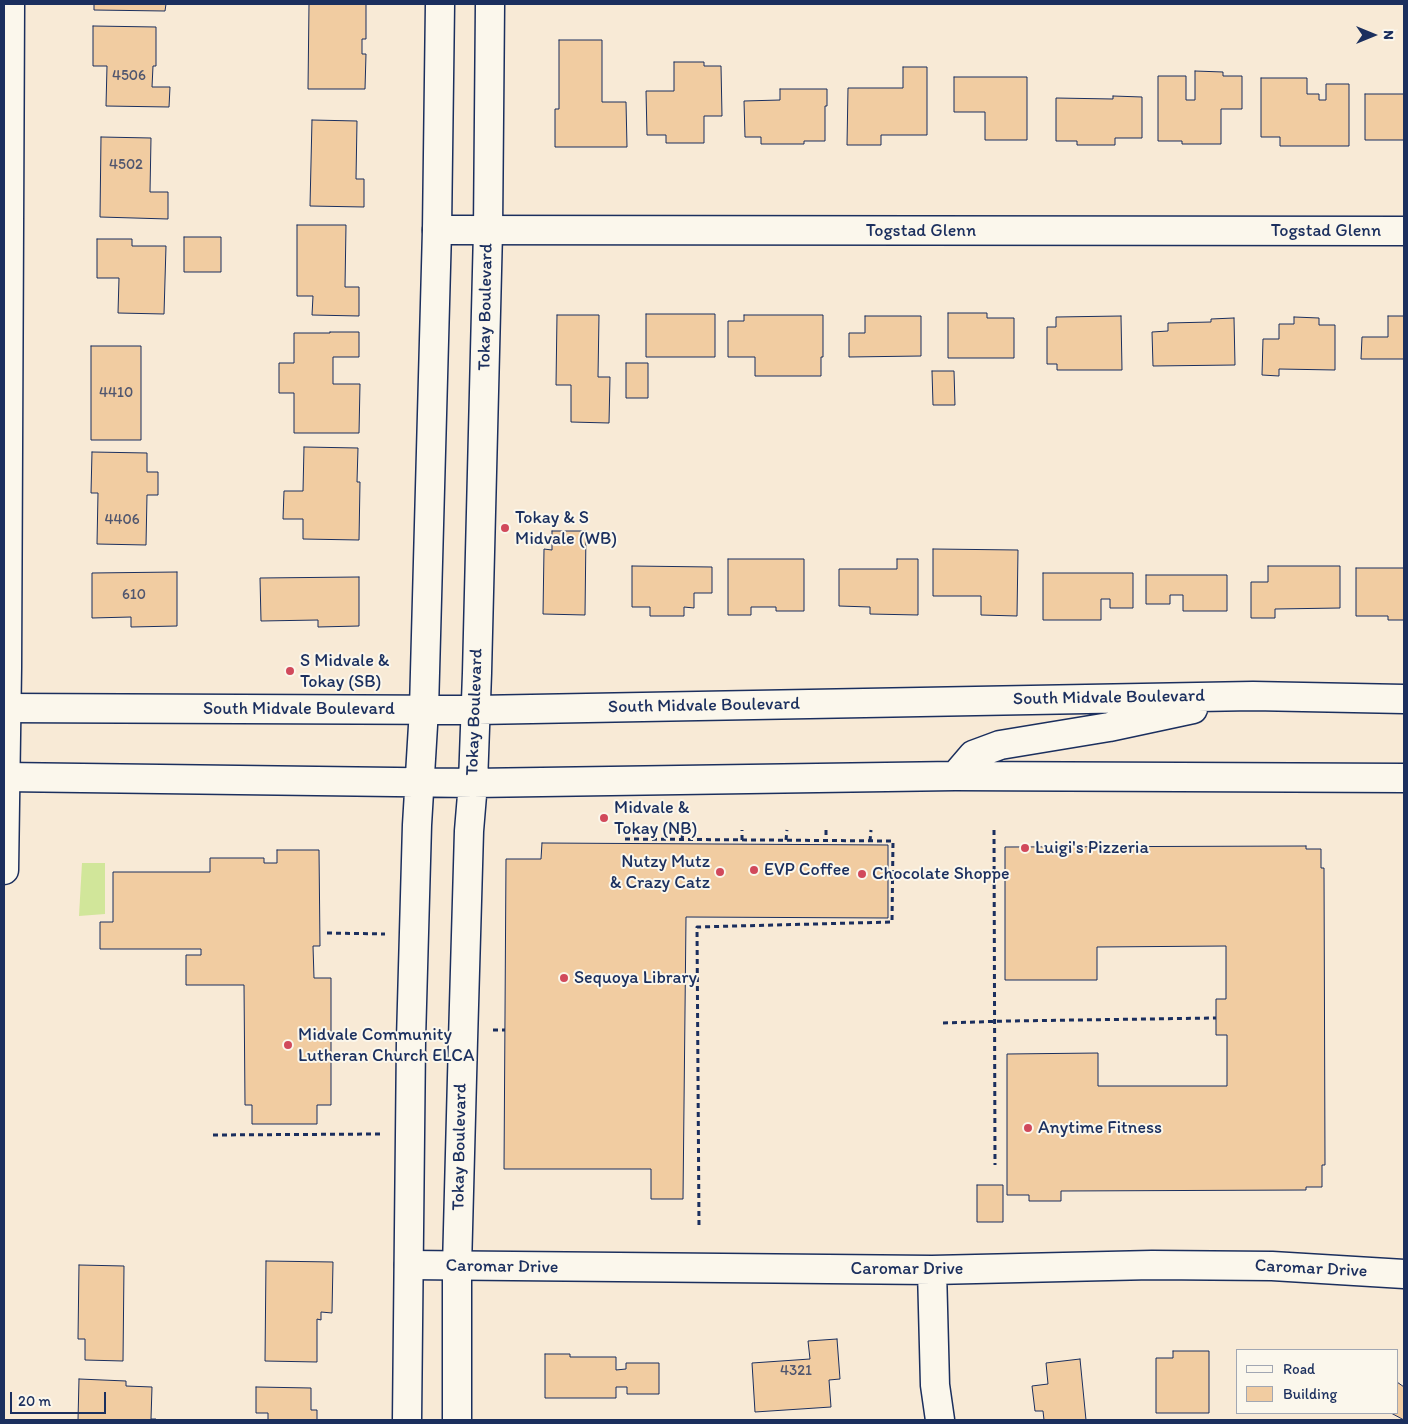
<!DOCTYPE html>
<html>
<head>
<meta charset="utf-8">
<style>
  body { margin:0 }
  #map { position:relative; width:1408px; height:1424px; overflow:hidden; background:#f8ead6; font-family:Itim,sans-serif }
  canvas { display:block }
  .frame { position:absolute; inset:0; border:5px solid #1b2f5e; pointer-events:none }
  .legend { position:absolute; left:1236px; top:1349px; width:162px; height:65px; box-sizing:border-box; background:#fbf7ec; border:1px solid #a1a7b3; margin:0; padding:6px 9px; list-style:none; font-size:15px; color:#1b2f5e }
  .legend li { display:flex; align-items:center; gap:10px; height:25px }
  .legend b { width:25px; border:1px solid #a1a7b3 }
  .north { position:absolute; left:1348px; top:10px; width:50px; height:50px; -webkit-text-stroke:4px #fbf7ec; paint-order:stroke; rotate:90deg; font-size:14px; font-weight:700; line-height:20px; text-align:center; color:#1b2f5e }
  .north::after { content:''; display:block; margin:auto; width:18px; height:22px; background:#1b2f5e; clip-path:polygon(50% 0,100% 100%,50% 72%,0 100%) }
  .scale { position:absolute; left:10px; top:1392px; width:96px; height:22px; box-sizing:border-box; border:2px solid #1b2f5e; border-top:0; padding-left:6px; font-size:15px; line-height:18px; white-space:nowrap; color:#1b2f5e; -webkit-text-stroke:4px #fbf7ec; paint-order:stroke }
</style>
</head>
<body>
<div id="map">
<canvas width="1408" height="1424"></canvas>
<div class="frame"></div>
<ul class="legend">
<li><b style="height:6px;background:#fbf7ec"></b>Road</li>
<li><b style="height:14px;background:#f1cca1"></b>Building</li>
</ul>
<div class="north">N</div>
<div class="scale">20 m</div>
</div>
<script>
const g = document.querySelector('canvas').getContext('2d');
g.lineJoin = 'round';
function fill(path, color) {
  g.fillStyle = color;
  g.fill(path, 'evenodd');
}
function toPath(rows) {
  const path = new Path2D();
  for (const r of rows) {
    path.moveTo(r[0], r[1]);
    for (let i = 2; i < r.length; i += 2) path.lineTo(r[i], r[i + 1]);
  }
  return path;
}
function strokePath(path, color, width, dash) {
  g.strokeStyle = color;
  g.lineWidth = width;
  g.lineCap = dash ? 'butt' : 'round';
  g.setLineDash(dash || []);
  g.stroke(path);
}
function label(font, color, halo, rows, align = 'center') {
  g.font = font + ' Itim,sans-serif';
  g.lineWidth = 4;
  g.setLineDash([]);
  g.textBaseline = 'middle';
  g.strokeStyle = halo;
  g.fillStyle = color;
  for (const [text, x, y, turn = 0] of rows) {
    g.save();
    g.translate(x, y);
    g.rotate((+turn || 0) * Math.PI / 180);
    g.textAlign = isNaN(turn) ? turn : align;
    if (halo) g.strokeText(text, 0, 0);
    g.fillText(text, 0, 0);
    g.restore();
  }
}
fill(toPath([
  [82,863,105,863,105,914,79,916]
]), '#d1e69a');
const building = toPath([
  [94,4,166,4,165,11,94,10,94,4],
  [309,4,366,4,366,39,362,39,362,54,366,54,365,89,308,89,309,4],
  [93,26,156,27,156,66,153,66,152,87,170,87,169,107,106,106,107,66,93,66,93,26],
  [559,40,602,40,602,102,626,102,627,147,555,147,555,109,559,109,559,40],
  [674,62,704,62,704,66,721,66,722,116,704,116,704,143,666,143,666,135,647,135,646,91,674,91,674,62],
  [903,67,927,67,927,135,881,135,881,145,847,145,848,88,903,88,903,67],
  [1195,71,1223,72,1223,76,1242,76,1242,109,1221,109,1221,144,1182,144,1182,141,1158,141,1158,76,1186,76,1186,100,1195,100,1195,71],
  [954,77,1027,77,1027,140,985,140,985,112,954,112,954,77],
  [1261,78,1307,78,1307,94,1319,94,1319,100,1326,100,1326,84,1349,84,1349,146,1280,146,1280,137,1261,137,1261,78],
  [780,89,827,89,827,106,825,106,825,141,804,141,804,144,761,144,761,137,745,137,744,101,780,100,780,89],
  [1365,94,1404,94,1404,140,1365,140,1365,94],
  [1113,96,1142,97,1142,138,1115,138,1115,145,1077,145,1077,141,1056,141,1056,98,1113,99,1113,96],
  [312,120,357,121,356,179,364,179,364,207,310,206,312,120],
  [101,137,151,138,150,192,168,192,168,219,100,217,101,137],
  [297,225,346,225,345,287,359,287,359,316,312,315,313,296,297,296,297,225],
  [184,237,221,237,221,272,184,272,184,237],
  [97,239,132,239,132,246,166,246,164,314,118,313,119,278,97,278,97,239],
  [948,313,987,313,987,318,1014,318,1014,358,948,358,948,313],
  [646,314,715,314,715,357,646,357,646,314],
  [557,315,599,315,598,377,610,377,609,423,571,422,571,385,556,385,557,315],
  [744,315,823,315,823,357,821,357,821,376,755,376,755,357,728,357,728,321,744,321,744,315],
  [865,316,921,316,921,356,849,357,849,333,865,333,865,316],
  [1121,316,1122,370,1057,370,1057,364,1047,364,1047,327,1056,327,1056,317,1121,316],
  [1388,316,1404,316,1404,359,1361,359,1362,337,1388,337,1388,316],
  [1294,317,1319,318,1319,325,1335,325,1335,370,1279,369,1279,376,1262,375,1263,339,1279,339,1279,324,1294,324,1294,317],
  [1234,318,1235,365,1153,366,1152,332,1168,331,1168,323,1211,322,1211,319,1234,318],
  [330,332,359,332,359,357,333,357,333,384,360,384,359,433,294,433,294,393,279,393,279,363,294,363,294,333,330,333,330,332],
  [91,346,141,346,141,440,91,440,91,346],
  [626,363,648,363,648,398,626,398,626,363],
  [932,371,954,371,955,405,933,405,932,371],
  [304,447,358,448,357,482,360,482,359,540,303,539,303,519,283,519,284,491,303,491,304,447],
  [92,452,147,453,147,472,158,472,158,495,147,495,146,545,97,544,98,493,91,493,92,452],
  [552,531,586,531,585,615,543,614,544,549,552,550,552,531],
  [933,549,1018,550,1017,616,981,615,981,596,933,596,933,549],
  [728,559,804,559,804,611,776,611,776,607,751,607,751,615,728,615,728,559],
  [897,559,918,559,918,615,870,614,870,607,839,606,839,569,897,569,897,559],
  [632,566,712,567,712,593,694,593,694,608,684,607,684,616,650,616,650,607,632,607,632,566],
  [1268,566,1340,566,1340,608,1275,609,1275,618,1251,618,1251,582,1268,582,1268,566],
  [1356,568,1404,568,1404,620,1388,620,1388,616,1356,616,1356,568],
  [177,572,177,626,131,627,131,617,92,618,92,573,177,572],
  [1043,573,1133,573,1133,608,1110,608,1110,599,1101,599,1101,620,1043,620,1043,573],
  [1146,575,1227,575,1227,611,1183,611,1183,595,1170,595,1170,604,1146,604,1146,575],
  [359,577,359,626,318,627,318,620,261,621,260,578,359,577],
  [542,843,888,845,888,918,686,917,683,1199,651,1199,651,1169,504,1169,506,859,541,859,542,843],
  [1306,846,1306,849,1321,849,1321,868,1324,868,1325,1165,1322,1165,1322,1187,1306,1187,1306,1190,1061,1191,1061,1201,1029,1201,1029,1195,1007,1195,1007,1054,1098,1053,1098,1086,1227,1086,1227,1035,1216,1035,1216,999,1226,999,1226,946,1097,947,1097,980,1005,980,1005,847,1306,846],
  [277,850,319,850,320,946,313,946,314,978,331,978,331,1105,317,1105,317,1124,252,1124,252,1105,245,1105,244,985,186,985,186,955,201,955,201,949,100,949,100,922,113,922,113,872,210,872,210,858,264,858,264,863,277,863,277,850],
  [977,1185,1003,1185,1003,1222,977,1222,977,1185],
  [266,1261,333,1262,332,1313,321,1312,321,1320,317,1319,317,1362,265,1361,266,1261],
  [79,1265,124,1266,123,1361,85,1360,85,1339,78,1339,79,1265],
  [837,1339,840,1379,829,1380,831,1407,755,1412,752,1363,810,1359,808,1341,837,1339],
  [1173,1351,1209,1351,1209,1413,1156,1413,1156,1358,1173,1358,1173,1351],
  [545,1354,570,1354,570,1357,616,1357,616,1370,626,1369,626,1363,659,1363,659,1394,627,1394,627,1387,616,1387,616,1398,545,1398,545,1354],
  [1080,1359,1086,1420,1044,1420,1043,1411,1035,1411,1032,1386,1048,1384,1046,1363,1080,1359],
  [79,1379,126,1381,126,1386,152,1387,151,1419,156,1419,156,1420,78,1420,79,1379],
  [1397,1382,1404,1387,1404,1420,1391,1413,1397,1413,1397,1382],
  [256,1387,311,1388,311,1410,317,1410,317,1420,268,1420,268,1413,256,1413,256,1387]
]);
fill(building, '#f1cca1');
strokePath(building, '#1b2f5e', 1);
const street = toPath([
  [437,230,1404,231],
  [4,870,7,668,10,4],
  [409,1265,932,1270,1152,1265,1272,1266,1404,1274],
  [932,1270,935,1385,940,1420]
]);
const secondary = toPath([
  [4,708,476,710,1253,696,1404,699],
  [955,776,973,755,1000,745,1109,727,1193,709],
  [4,777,473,783,955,776,1404,778],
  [407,1420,411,1040,417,825,424,709,437,230,440,4],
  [457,1420,457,1267,463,1040,469,831,473,783,477,673,488,231,490,4]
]);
strokePath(street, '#1b2f5e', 31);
strokePath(secondary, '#1b2f5e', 31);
strokePath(toPath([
  [625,830,625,839,893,841,892,922,697,927,699,1227],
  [826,830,826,841],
  [994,830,995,1165],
  [682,840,683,830],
  [742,840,742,830],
  [786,840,787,830],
  [870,841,871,830],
  [327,933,385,934],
  [943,1023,1008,1021,1216,1018],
  [493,1030,505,1030],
  [213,1135,380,1134]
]), '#1b2f5e', 3, [5, 4]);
strokePath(street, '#fbf7ec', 28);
strokePath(secondary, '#fbf7ec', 28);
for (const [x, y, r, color] of [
  [505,528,5,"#d1495b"],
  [290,671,5,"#d1495b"],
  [604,818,5,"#d1495b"],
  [1025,848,5,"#d1495b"],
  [754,870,5,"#d1495b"],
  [720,872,5,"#d1495b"],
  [862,874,5,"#d1495b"],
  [564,978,5,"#d1495b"],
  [288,1045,5,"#d1495b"],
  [1028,1128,5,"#d1495b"]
]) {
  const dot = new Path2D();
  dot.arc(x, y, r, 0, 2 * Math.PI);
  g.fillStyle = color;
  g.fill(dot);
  strokePath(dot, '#fbf7ec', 2);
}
label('15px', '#50566f', null, [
  ["4506",129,76],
  ["4502",126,165],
  ["4410",116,393],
  ["4406",122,520],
  ["610",134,595],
  ["4321",796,1371]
]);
label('18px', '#1b2f5e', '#fbf7ec', [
  ["Togstad Glenn",921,231],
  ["Togstad Glenn",1326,231],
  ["Tokay Boulevard",486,307,-89],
  ["South Midvale Boulevard",1109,698,-1],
  ["South Midvale Boulevard",704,706,-1],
  ["South Midvale Boulevard",299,709],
  ["Tokay Boulevard",475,712,-88],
  ["Tokay Boulevard",460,1147,-89],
  ["Caromar Drive",502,1267,1],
  ["Caromar Drive",907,1269],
  ["Caromar Drive",1311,1269,3]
]);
label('18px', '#1b2f5e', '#fbf7ec', [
  ["Tokay & S",515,518],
  ["Midvale (WB)",515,539],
  ["S Midvale &",300,661],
  ["Tokay (SB)",300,682],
  ["Midvale &",614,808],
  ["Tokay (NB)",614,829],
  ["Luigi's Pizzeria",1035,848],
  ["Nutzy Mutz",710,862,"right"],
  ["& Crazy Catz",710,883,"right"],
  ["EVP Coffee",764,870],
  ["Chocolate Shoppe",872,874],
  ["Sequoya Library",574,978],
  ["Midvale Community",298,1035],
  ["Lutheran Church ELCA",298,1056],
  ["Anytime Fitness",1038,1128]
], 'left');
</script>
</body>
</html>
